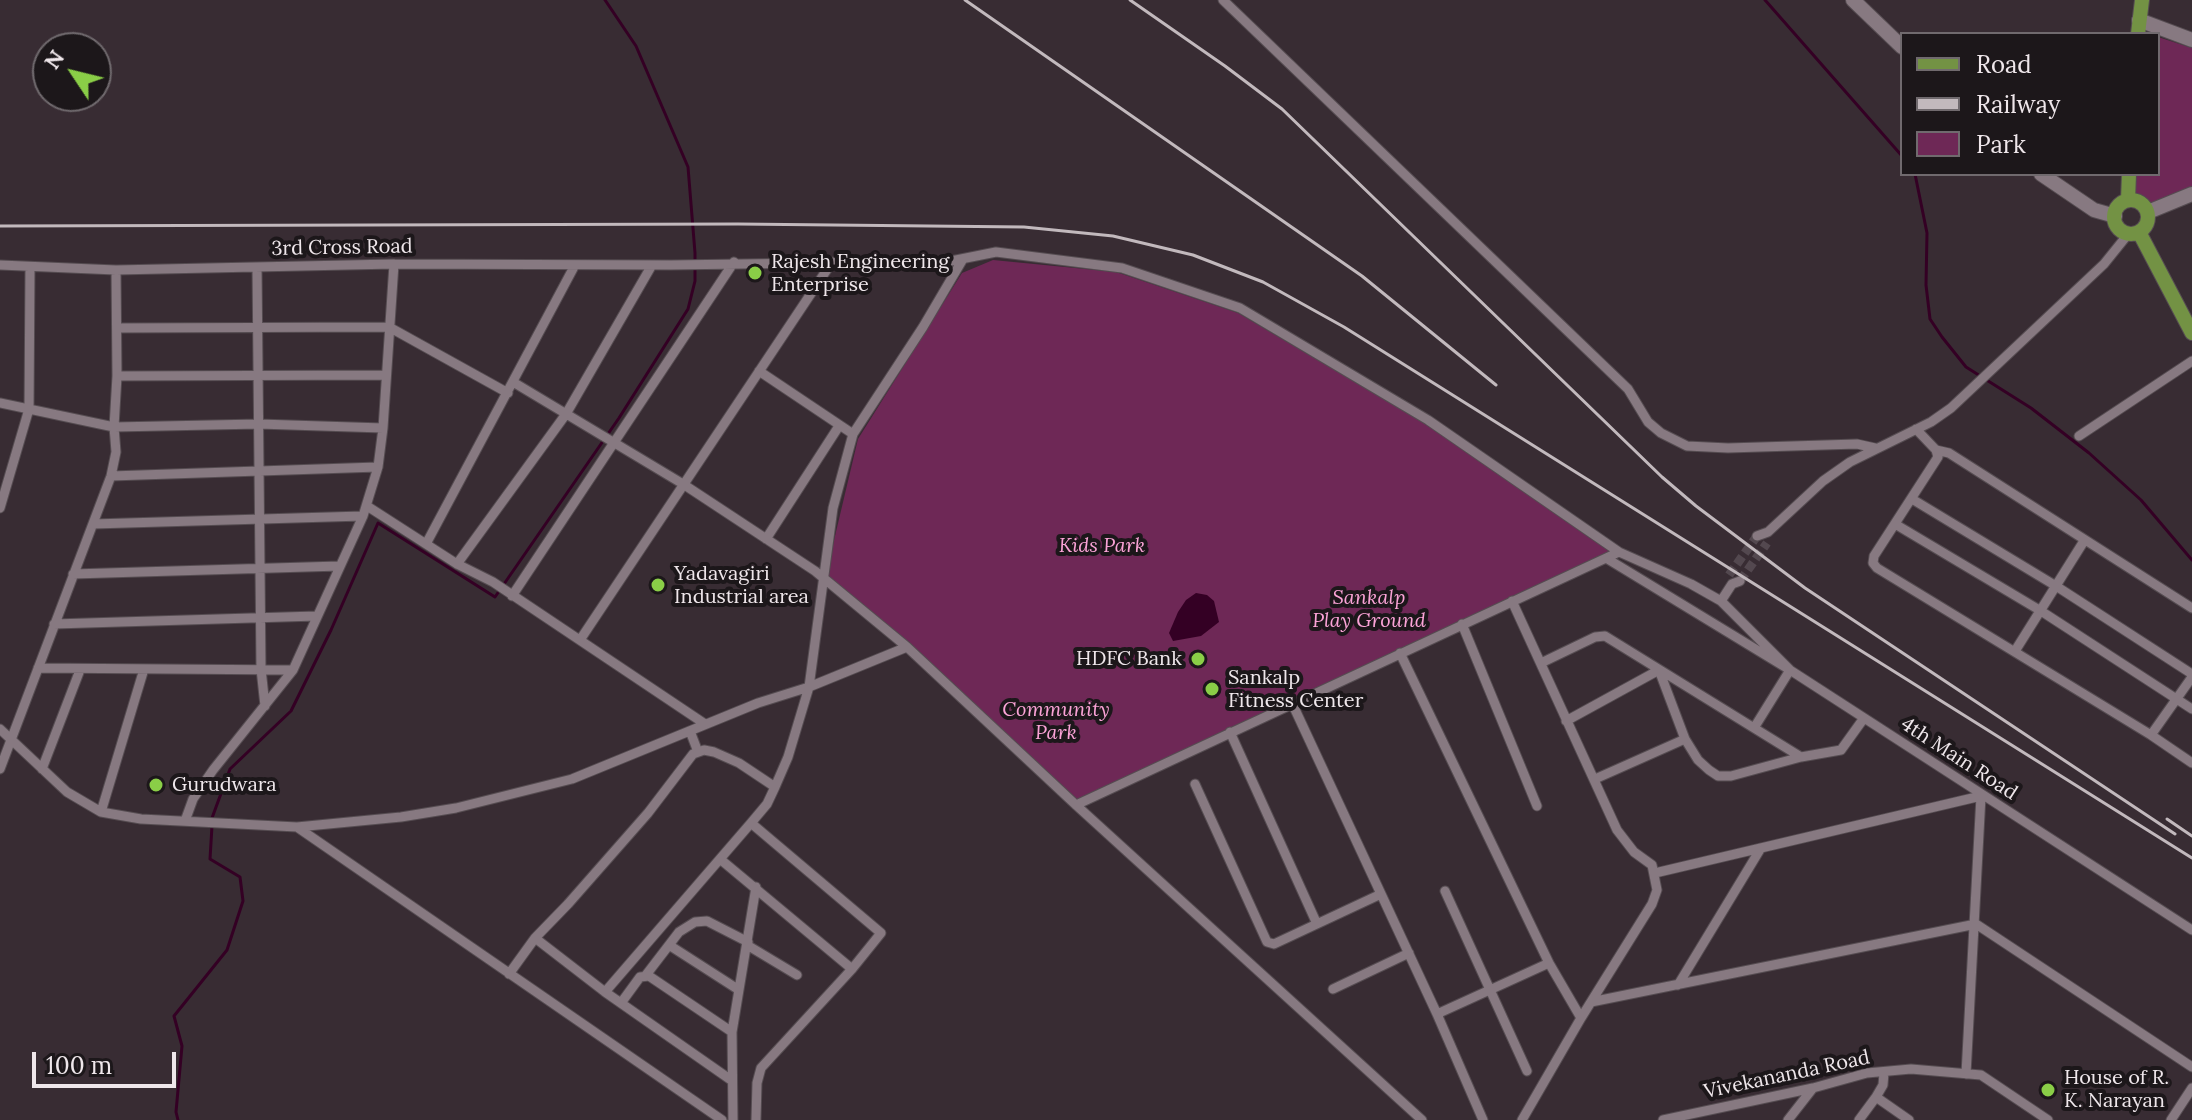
<!DOCTYPE html>
<html>
<head>
<meta charset="utf-8">
<style>
  body { margin:0 }
  #map { position:relative; width:2192px; height:1120px; overflow:hidden; background:#382c33; font-family:Lora,serif }
  canvas { display:block }
  .legend { position:absolute; left:1900px; top:32px; width:260px; height:144px; box-sizing:border-box; background:#1c171a; border:2px solid #706a6e; margin:0; padding:10px 14px; list-style:none; font-size:24px; color:#efe7eb }
  .legend li { display:flex; align-items:center; gap:16px; height:40px }
  .legend b { width:40px; border:2px solid #706a6e }
  .north { position:absolute; left:32px; top:32px; width:80px; height:80px; box-sizing:border-box; background:#1c171a; border:2px solid #706a6e; border-radius:50%; rotate:305deg; font-size:22px; font-weight:700; line-height:32px; text-align:center; color:#efe7eb }
  .north::after { content:''; display:block; margin:auto; width:28px; height:36px; background:#8ace47; clip-path:polygon(50% 0,100% 100%,50% 72%,0 100%) }
  .scale { position:absolute; left:32px; top:1052px; width:144px; height:36px; box-sizing:border-box; border:4px solid #efe7eb; border-top:0; padding-left:10px; font-size:24px; line-height:28px; white-space:nowrap; color:#efe7eb; -webkit-text-stroke:6px #1c171a; paint-order:stroke }
</style>
</head>
<body>
<div id="map">
<canvas width="2192" height="1120"></canvas>
<ul class="legend">
<li><b style="height:10px;background:#739244"></b>Road</li>
<li><b style="height:10px;background:#c2b9bd"></b>Railway</li>
<li><b style="height:22px;background:#6e2856"></b>Park</li>
</ul>
<div class="north">N</div>
<div class="scale">100 m</div>
</div>
<script>
const g = document.querySelector('canvas').getContext('2d');
g.lineJoin = 'round';
function fill(path, color) {
  g.fillStyle = color;
  g.fill(path, 'evenodd');
}
function toPath(rows) {
  const path = new Path2D();
  for (const r of rows) {
    if (r.length === 3) {
      path.moveTo(r[0] + r[2], r[1]);
      path.arc(r[0], r[1], r[2], 0, 2 * Math.PI);
      continue;
    }
    path.moveTo(r[0], r[1]);
    for (let i = 2; i < r.length; i += 2) path.lineTo(r[i], r[i + 1]);
  }
  return path;
}
function strokePath(path, color, width, dash) {
  g.strokeStyle = color;
  g.lineWidth = width;
  g.lineCap = dash ? 'butt' : 'round';
  g.setLineDash(dash || []);
  g.stroke(path);
}
function label(font, color, halo, rows, align = 'center') {
  g.font = font + ' Lora,serif';
  g.lineWidth = 8;
  g.setLineDash([]);
  g.textBaseline = 'middle';
  g.strokeStyle = halo;
  g.fillStyle = color;
  for (const [text, x, y, turn = 0] of rows) {
    g.save();
    g.translate(x, y);
    g.rotate((+turn || 0) * Math.PI / 180);
    g.textAlign = isNaN(turn) ? turn : align;
    if (halo) g.strokeText(text, 0, 0);
    g.fillText(text, 0, 0);
    g.restore();
  }
}
fill(toPath([
  [2158,37,2192,48,2192,193,2146,207,2134,199,2133,174,2158,174],
  [993,260,1116,272,1238,313,1426,424,1611,551,1076,800,911,645,826,574,858,439,962,273]
]), '#6e2856');
fill(toPath([
  [1196,593,1207,595,1214,601,1219,622,1201,636,1173,641,1169,633,1178,612,1186,600]
]), '#340024');
strokePath(toPath([
  [1765,0,1902,156],
  [1915,174,1927,233,1926,285,1930,319,1942,337,1966,367,2031,408,2089,453,2141,500,2192,560],
  [212,818,230,769,291,711,331,630,378,523,495,597,619,418,688,309,695,281,695,253,688,167,636,46,605,0],
  [178,1120,176,1112,182,1046,174,1016,227,950,243,901,240,877,210,859,212,826]
]), '#340024', 3);
strokePath(toPath([
  [1729,575,1757,536],
  [1740,581,1767,543]
]), '#53484f', 9, [9, 4.5]);
const street = toPath([
  [1223,0,1628,389,1648,422,1661,433,1687,446,1728,448,1857,444,1875,448],
  [0,265,116,270,394,264,671,265,951,261,996,252,1122,268,1240,308,1428,420,1619,552],
  [257,267,261,669,265,706],
  [117,328,389,327,508,393],
  [759,371,853,434],
  [117,376,386,375],
  [513,382,683,484,815,571,907,647,1076,805,1422,1120],
  [0,403,114,427,259,424,383,428],
  [1916,429,1936,450,1938,457,1874,556,1873,563,1877,568,2151,735,2192,763],
  [2079,436,2192,361],
  [1936,450,1949,453,2192,608],
  [111,476,378,467],
  [1912,499,2056,586,2192,674],
  [367,506,457,564,493,582,705,724],
  [0,508,29,409,30,267],
  [93,524,363,516],
  [1895,524,2041,611,2192,709],
  [1757,536,1768,532,1823,481,1850,462,1931,422,1951,408,2104,264,2129,233],
  [766,539,839,426],
  [426,544,575,265],
  [1606,558,1790,670,1754,728],
  [457,564,566,414,652,265],
  [73,574,340,566],
  [512,596,734,262],
  [1512,601,1617,830,1634,852,1652,865,1657,890,1652,904,1581,1018,1522,1120],
  [1721,601,1790,670,2192,930],
  [54,624,317,616],
  [1462,624,1537,806],
  [580,640,832,262],
  [2015,651,2084,541],
  [1400,653,1549,963,1581,1018],
  [1541,663,1595,637,1605,636,1801,757,1841,750,1864,718],
  [38,668,293,670],
  [1292,703,1437,1014,1483,1120],
  [1566,721,1659,670,1685,739,1698,760,1709,770,1718,776,1731,776,1801,757],
  [0,729,67,792,101,812,141,819,297,827,401,817,456,808,572,779,758,703,809,687,907,647],
  [690,731,698,752],
  [1230,732,1317,924],
  [2151,735,2192,677],
  [0,769,111,476,116,452,114,427,117,376,116,270],
  [42,769,80,670],
  [1595,779,1685,739],
  [1195,784,1267,942,1274,944,1381,894],
  [1076,805,1619,552,1691,584,1721,601,1732,584,1740,581],
  [101,812,144,669],
  [185,821,193,799,213,770,293,670,363,516,378,467,383,428,394,264],
  [751,823,881,933,852,969,761,1068,757,1083,756,1120],
  [297,827,722,1120],
  [720,859,852,969],
  [1655,873,1981,796,1966,1074],
  [1445,891,1527,1071],
  [535,938,605,992,731,1080],
  [669,945,739,990],
  [747,945,797,975],
  [509,974,535,938,568,904,648,813,693,754,704,750,714,752,739,763,775,787],
  [646,975,679,932,695,922,707,921,748,942],
  [1678,985,1761,848],
  [1333,989,1409,953],
  [605,992,751,823,767,804,775,787,788,757,809,687,833,508,853,434,923,327,963,259],
  [1591,1002,1976,924,2192,1067],
  [621,1003,640,977,649,976,732,1032],
  [1437,1014,1549,963],
  [1876,1097,1883,1085,1884,1073],
  [733,1120,732,1032,756,887],
  [1663,1120,1813,1088,1867,1073,1911,1069,1981,1075,2048,1120],
  [1788,1120,1813,1088],
  [1859,1120,1876,1097,1909,1120],
  [2171,1120,2192,1088]
]);
const secondary = toPath([
  [1853,0,1902,47],
  [2139,20,2192,40],
  [2041,174,2094,210,2115,216],
  [2148,212,2192,194]
]);
const primary = toPath([
  [2138,34,2142,0],
  [2128,200,2129,174],
  [2131,217,17],
  [2139,232,2192,333]
]);
strokePath(street, '#554c51', 11);
strokePath(secondary, '#554c51', 16);
strokePath(primary, '#554c51', 16);
strokePath(street, '#877981', 9);
strokePath(secondary, '#877981', 14);
strokePath(primary, '#739244', 14);
strokePath(toPath([
  [965,0,1362,276,1496,385],
  [1130,0,1225,66,1282,109,1662,477,1696,506,1805,588,2175,834],
  [0,226,738,224,1024,227,1113,236,1193,255,1263,282,1344,327,2192,858],
  [2167,819,2192,836]
]), '#c2b9bd', 3);
for (const [x, y, r, color] of [
  [755,273,8,"#8ace47"],
  [658,585,8,"#8ace47"],
  [1198,659,8,"#8ace47"],
  [1212,689,8,"#8ace47"],
  [156,785,8,"#8ace47"],
  [2048,1090,8,"#8ace47"]
]) {
  const dot = new Path2D();
  dot.arc(x, y, r, 0, 2 * Math.PI);
  g.fillStyle = color;
  g.fill(dot);
  strokePath(dot, '#1c171a', 3);
}
label('20px', '#efe7eb', '#1c171a', [
  ["3rd Cross Road",342,248,-1],
  ["4th Main Road",1959,759,33],
  ["Vivekananda Road",1787,1075,-12]
]);
label('20px', '#efe7eb', '#1c171a', [
  ["Rajesh Engineering",771,262],
  ["Enterprise",771,285],
  ["Yadavagiri",674,574],
  ["Industrial area",674,597],
  ["HDFC Bank",1182,659,"right"],
  ["Sankalp",1228,678],
  ["Fitness Center",1228,701],
  ["Gurudwara",172,785],
  ["House of R.",2064,1078],
  ["K. Narayan",2064,1101]
], 'left');
label('italic 20px', '#fba3d7', '#1c171a', [
  ["Kids Park",1102,546],
  ["Sankalp",1369,598],
  ["Play Ground",1369,621],
  ["Community",1056,710],
  ["Park",1056,733]
]);
</script>
</body>
</html>
